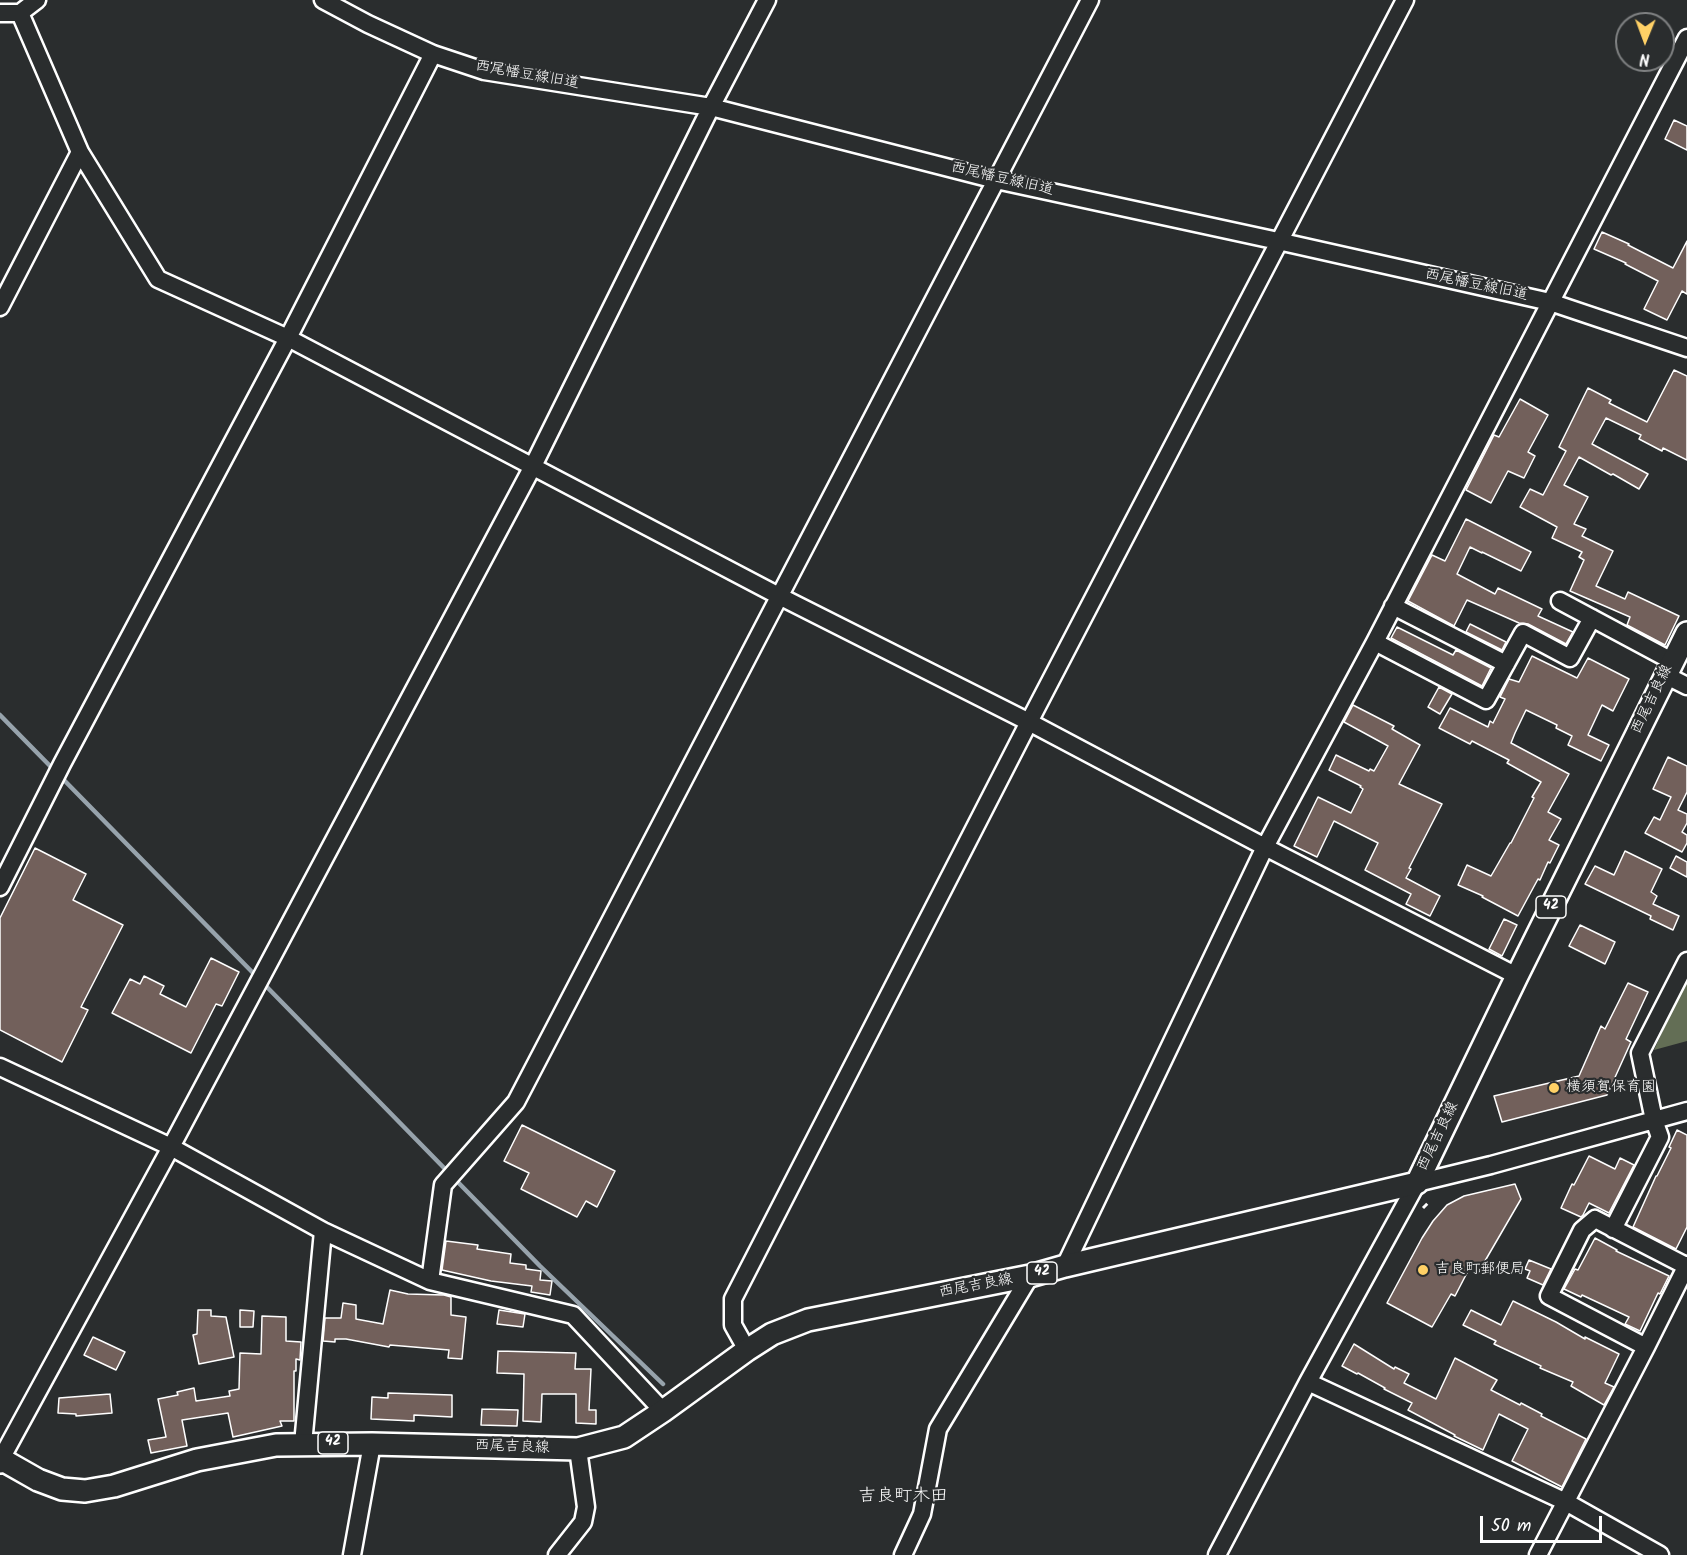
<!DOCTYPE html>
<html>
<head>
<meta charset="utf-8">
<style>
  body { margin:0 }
  #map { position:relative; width:1687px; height:1555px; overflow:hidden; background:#2a2d2e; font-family:Kalam,sans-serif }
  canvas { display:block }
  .north { position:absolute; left:1615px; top:12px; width:60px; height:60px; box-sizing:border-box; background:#2a2d2e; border:2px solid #7f8182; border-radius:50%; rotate:181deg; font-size:16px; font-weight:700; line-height:24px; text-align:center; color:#fff }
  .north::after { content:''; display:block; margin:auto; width:21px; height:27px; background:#ffd166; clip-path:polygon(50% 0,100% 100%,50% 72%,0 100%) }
  .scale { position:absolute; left:1480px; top:1516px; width:122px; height:27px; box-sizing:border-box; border:3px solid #fff; border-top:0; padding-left:8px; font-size:18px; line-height:21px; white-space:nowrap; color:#fff; -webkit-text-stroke:4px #2a2d2e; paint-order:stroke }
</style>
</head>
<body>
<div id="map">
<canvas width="1687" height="1555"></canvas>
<div class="north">N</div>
<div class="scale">50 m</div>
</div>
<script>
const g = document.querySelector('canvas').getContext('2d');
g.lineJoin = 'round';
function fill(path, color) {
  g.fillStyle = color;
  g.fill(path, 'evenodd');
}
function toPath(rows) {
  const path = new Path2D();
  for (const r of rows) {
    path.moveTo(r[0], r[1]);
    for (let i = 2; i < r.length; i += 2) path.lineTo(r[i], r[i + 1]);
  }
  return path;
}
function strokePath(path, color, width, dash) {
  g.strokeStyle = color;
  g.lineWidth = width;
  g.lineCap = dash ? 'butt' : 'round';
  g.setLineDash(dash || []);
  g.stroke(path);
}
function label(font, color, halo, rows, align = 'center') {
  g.font = font + ' Kalam,"Klee One",sans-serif';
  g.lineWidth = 4.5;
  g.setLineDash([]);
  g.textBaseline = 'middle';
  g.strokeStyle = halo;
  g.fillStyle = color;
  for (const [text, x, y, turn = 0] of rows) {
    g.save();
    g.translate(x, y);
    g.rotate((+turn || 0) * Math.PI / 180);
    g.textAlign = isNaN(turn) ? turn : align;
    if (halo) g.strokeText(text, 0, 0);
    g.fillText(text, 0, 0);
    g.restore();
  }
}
fill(toPath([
  [1687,978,1687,1041,1654,1050]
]), '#636e55');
strokePath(toPath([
  [0,715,55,771],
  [61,777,257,977],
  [263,983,540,1266,663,1384]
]), '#97a3ac', 4.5);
const building = toPath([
  [1674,120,1687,126,1687,150,1665,139,1674,120],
  [1602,232,1629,244,1628,245,1673,268,1687,241,1687,294,1682,291,1667,320,1644,309,1658,281,1625,264,1626,263,1594,249,1602,232],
  [1674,370,1687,376,1687,460,1663,448,1662,451,1639,439,1641,435,1606,418,1592,444,1648,474,1639,489,1613,474,1611,475,1579,457,1564,485,1588,497,1574,524,1586,529,1582,536,1613,551,1596,586,1625,599,1628,592,1679,616,1665,645,1627,625,1630,617,1570,591,1584,560,1579,557,1582,552,1552,538,1557,527,1520,507,1530,489,1543,495,1566,451,1559,447,1588,388,1611,400,1609,403,1647,422,1674,370],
  [1520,399,1548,415,1528,452,1535,456,1524,478,1508,471,1491,503,1466,490,1494,435,1499,437,1520,399],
  [1466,519,1531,552,1521,571,1482,552,1482,553,1470,547,1457,574,1495,594,1498,588,1542,609,1538,616,1573,632,1566,644,1528,624,1519,623,1467,600,1454,626,1408,601,1432,555,1445,561,1466,519],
  [1470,624,1506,642,1502,650,1466,632,1470,624],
  [1397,627,1453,655,1456,650,1491,668,1482,686,1391,638,1397,627],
  [1532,656,1577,678,1588,658,1629,679,1613,711,1602,705,1588,735,1609,745,1601,761,1568,745,1572,736,1556,728,1557,725,1526,710,1515,733,1511,743,1569,774,1548,812,1561,819,1549,840,1559,845,1550,863,1548,862,1540,880,1538,879,1518,916,1482,897,1483,896,1458,885,1467,865,1491,876,1510,843,1511,843,1534,798,1532,797,1541,782,1507,763,1509,760,1472,741,1470,744,1439,728,1450,708,1488,727,1490,721,1493,723,1505,699,1500,697,1509,679,1519,682,1532,656],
  [1439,687,1452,694,1440,714,1428,707,1439,687],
  [1353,705,1394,726,1392,729,1420,745,1399,784,1442,804,1409,868,1411,869,1406,878,1440,896,1430,916,1406,904,1411,894,1365,870,1378,843,1334,821,1317,857,1294,846,1318,797,1351,813,1363,789,1360,787,1361,786,1329,770,1336,755,1369,771,1370,769,1374,771,1388,746,1344,722,1353,705],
  [1668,757,1687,766,1687,792,1678,810,1687,814,1687,823,1682,832,1687,835,1687,843,1682,852,1645,833,1654,817,1660,820,1671,797,1653,789,1668,757],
  [35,848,86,874,73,900,123,925,81,1007,88,1010,62,1062,0,1030,0,918,35,848],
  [1625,851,1662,869,1651,892,1657,896,1653,904,1679,916,1673,930,1650,919,1651,916,1585,884,1595,866,1614,875,1625,851],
  [1676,856,1687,862,1687,877,1670,868,1676,856],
  [1504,919,1517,925,1502,956,1489,949,1504,919],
  [1580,925,1615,942,1605,964,1569,946,1580,925],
  [211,958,239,972,222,1006,216,1004,191,1053,112,1013,130,979,140,984,144,976,164,986,160,994,186,1007,211,958],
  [1628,983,1648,992,1626,1039,1631,1042,1607,1095,1502,1122,1494,1096,1579,1076,1601,1026,1605,1029,1628,983],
  [522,1125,615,1171,597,1207,586,1201,577,1217,521,1189,529,1173,504,1161,522,1125],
  [1677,1130,1687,1135,1687,1227,1676,1249,1633,1227,1656,1176,1657,1176,1671,1148,1669,1147,1677,1130],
  [1589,1156,1615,1169,1620,1158,1634,1165,1609,1213,1589,1203,1583,1215,1581,1217,1561,1208,1572,1184,1574,1185,1589,1156],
  [1515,1184,1521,1199,1478,1273,1469,1269,1455,1296,1451,1294,1432,1327,1387,1303,1422,1238,1433,1221,1447,1205,1464,1196,1515,1184],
  [1595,1238,1617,1250,1616,1251,1669,1276,1660,1294,1658,1293,1640,1331,1625,1324,1629,1317,1582,1295,1581,1297,1564,1289,1575,1269,1578,1270,1595,1238],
  [446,1241,478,1245,477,1249,511,1254,510,1263,526,1265,526,1269,541,1271,540,1280,552,1281,550,1295,531,1292,532,1286,491,1281,442,1270,446,1241],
  [1529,1260,1551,1269,1543,1285,1527,1278,1530,1271,1525,1269,1529,1260],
  [390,1290,408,1294,444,1295,451,1297,451,1315,466,1317,462,1359,448,1358,449,1350,390,1345,389,1347,346,1339,335,1339,335,1342,323,1341,325,1318,341,1318,343,1303,356,1305,356,1319,383,1324,390,1290],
  [1513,1301,1556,1322,1585,1339,1585,1337,1619,1354,1605,1383,1614,1387,1604,1405,1571,1386,1573,1382,1540,1368,1541,1366,1494,1344,1496,1341,1463,1325,1471,1310,1501,1325,1513,1301],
  [198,1310,211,1310,211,1316,226,1317,234,1357,199,1364,193,1335,197,1334,198,1310],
  [240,1310,254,1311,253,1327,240,1327,240,1310],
  [499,1310,525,1314,523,1327,497,1324,499,1310],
  [262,1316,286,1317,286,1341,301,1342,300,1360,296,1359,296,1371,294,1371,294,1421,280,1421,282,1426,233,1437,228,1413,182,1420,187,1446,151,1453,148,1440,166,1437,158,1399,178,1395,177,1392,194,1388,196,1401,230,1396,229,1391,239,1389,240,1353,261,1354,262,1316],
  [93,1337,125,1352,116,1370,84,1355,93,1337],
  [1354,1344,1394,1369,1395,1367,1409,1374,1404,1383,1436,1399,1455,1358,1497,1380,1491,1390,1520,1405,1521,1403,1542,1414,1541,1416,1586,1439,1562,1487,1512,1461,1528,1429,1499,1414,1483,1450,1454,1436,1455,1435,1408,1410,1412,1403,1384,1389,1385,1388,1358,1373,1357,1374,1342,1366,1354,1344],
  [498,1351,576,1353,575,1369,591,1369,589,1410,596,1410,596,1424,576,1423,576,1394,542,1394,541,1422,523,1421,524,1374,497,1373,498,1351],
  [388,1393,452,1395,452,1417,414,1415,414,1421,371,1419,372,1397,388,1398,388,1393],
  [110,1394,112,1413,76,1416,76,1414,58,1413,59,1398,110,1394],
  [482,1409,518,1410,517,1426,481,1425,482,1409]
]);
fill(building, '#72605b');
strokePath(building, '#fff', 1.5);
const minor = toPath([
  [323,0,368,24,433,54,484,71,711,107,996,180,1278,241,1550,302,1687,348],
  [0,13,20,13,37,0],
  [20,13,80,152,158,279,288,338,779,596,1029,722,1265,847,1517,976],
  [0,307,80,152],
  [1560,601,1672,661],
  [1393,606,1506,664],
  [1375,642,1486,700,1523,633,1570,658,1592,618],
  [1665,675,1687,686],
  [0,887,62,764,288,338,433,54],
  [0,1067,171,1147,323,1231,430,1281,573,1315,663,1411],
  [1613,1229,1660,1137,1654,1120,1640,1053,1687,961],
  [1065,1266,1265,847,1375,642,1687,38],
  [430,1281,443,1185,516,1102,1090,0],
  [1646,1347,1549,1296,1582,1230,1595,1219,1686,1266],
  [747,1350,733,1325,733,1299,1029,722,1405,0],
  [1308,1382,1566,1502,1660,1555],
  [303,1444,323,1231],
  [1,1459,171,1147,533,466,711,107,767,0],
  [352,1555,372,1444],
  [557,1555,583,1522,586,1507,578,1449],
  [903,1555,922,1514,938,1429,1030,1276],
  [1217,1555,1308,1382,1417,1183,1491,1165,1687,1111],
  [1538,1555,1646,1347,1687,1265]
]);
const major = toPath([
  [0,1462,1,1459,38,1480,62,1489,85,1491,114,1486,197,1460,276,1445,372,1444,578,1449,624,1437,663,1411,747,1350,772,1334,808,1320,1030,1276,1065,1266,1417,1183,1517,976,1687,633]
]);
strokePath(minor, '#fff', 21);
strokePath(major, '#fff', 26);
strokePath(toPath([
  [1423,1208,1430,1201]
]), '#fff', 3, [6, 4.5]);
strokePath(minor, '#2a2d2e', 16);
strokePath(major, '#2a2d2e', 21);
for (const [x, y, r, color] of [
  [1554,1088,6,"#ffd166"],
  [1423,1270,6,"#ffd166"]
]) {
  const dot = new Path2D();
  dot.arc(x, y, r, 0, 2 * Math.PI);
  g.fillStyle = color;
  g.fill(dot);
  strokePath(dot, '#2a2d2e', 2);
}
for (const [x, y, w] of [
  [1551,907,30],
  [1042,1273,30],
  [333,1443,30]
]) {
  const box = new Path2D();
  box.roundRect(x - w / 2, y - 11, w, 22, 4.5);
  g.fillStyle = '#2a2d2e';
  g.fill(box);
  strokePath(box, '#fff', 1.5);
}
label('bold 14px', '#fff', null, [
  ["42",1551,907],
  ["42",1042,1273],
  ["42",333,1443]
]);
label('15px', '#fff', '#2a2d2e', [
  ["西尾幡豆線旧道",527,76,10],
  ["西尾幡豆線旧道",1002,180,13],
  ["西尾幡豆線旧道",1476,286,12],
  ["西尾吉良線",1653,700,-64],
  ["西尾吉良線",1439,1137,-64],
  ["西尾吉良線",976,1287,-11],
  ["西尾吉良線",512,1448,2]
]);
label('15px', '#fff', '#2a2d2e', [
  ["横須賀保育園",1566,1088],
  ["吉良町郵便局",1435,1270]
], 'left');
label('18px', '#fff', '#2a2d2e', [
  ["吉良町木田",903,1498]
]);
</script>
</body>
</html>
